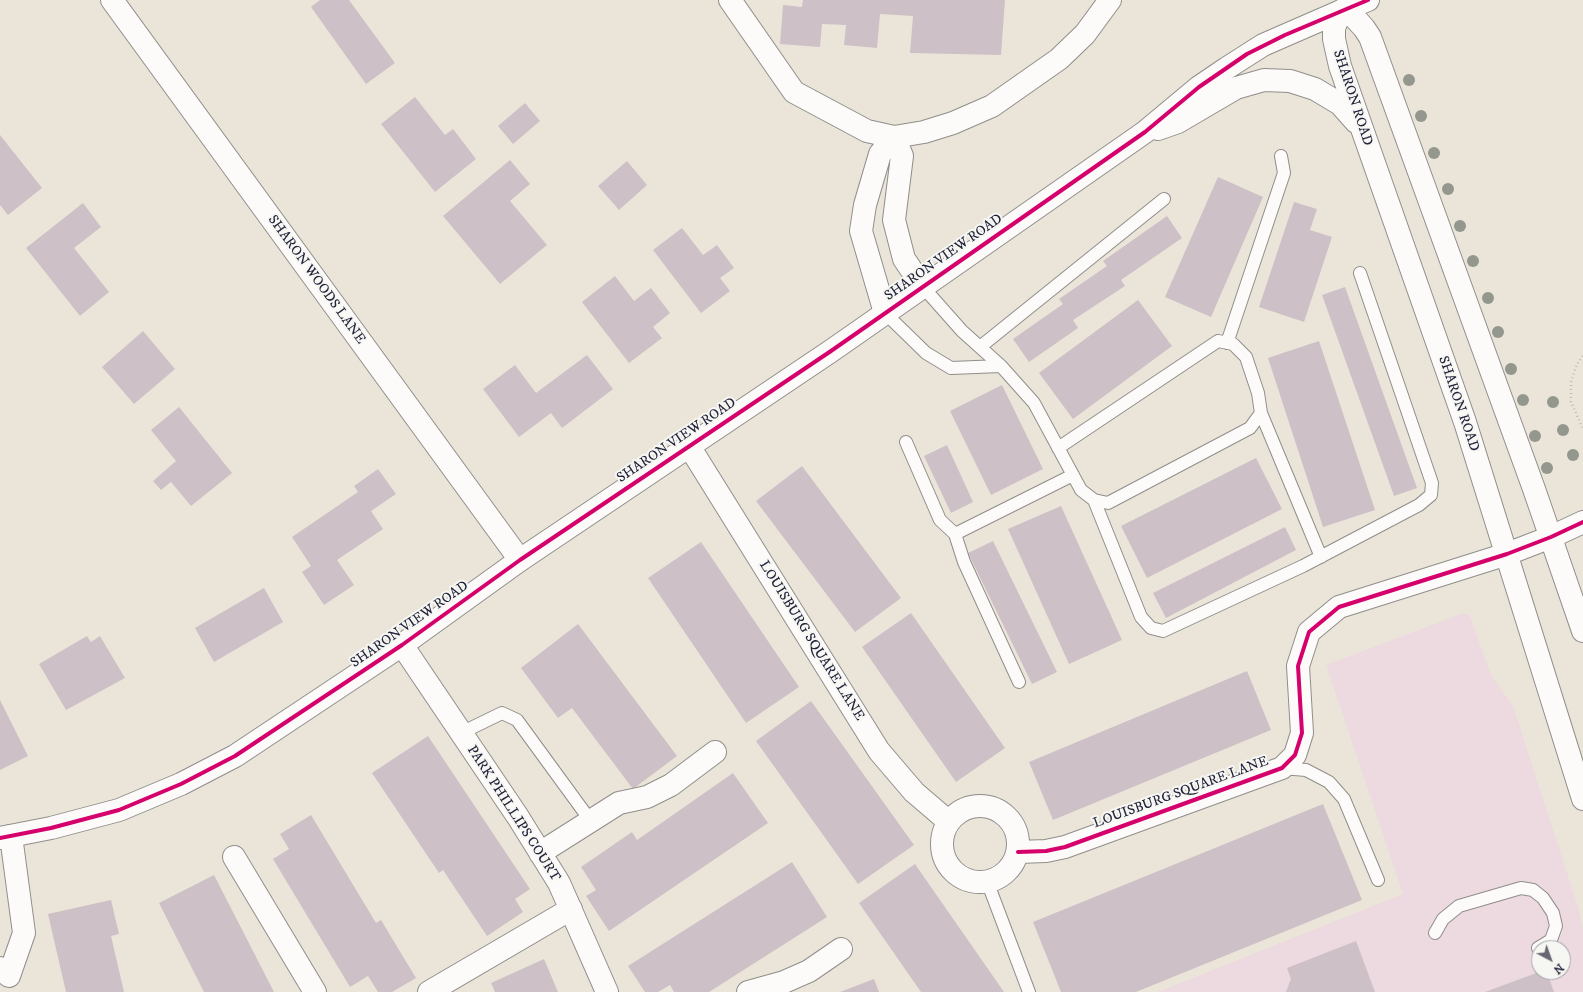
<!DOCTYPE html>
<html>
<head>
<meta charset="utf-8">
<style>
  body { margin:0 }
  #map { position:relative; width:1583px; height:992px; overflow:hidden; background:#ebe5d9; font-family:"IM FELL DW Pica",serif }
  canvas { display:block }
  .north { position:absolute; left:1531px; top:940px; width:40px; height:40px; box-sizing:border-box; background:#f6f6f2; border:1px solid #a1a1a9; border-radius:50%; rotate:139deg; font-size:11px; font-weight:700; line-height:16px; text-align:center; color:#22223b }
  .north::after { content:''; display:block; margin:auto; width:14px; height:18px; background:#686672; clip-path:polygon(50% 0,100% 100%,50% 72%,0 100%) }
</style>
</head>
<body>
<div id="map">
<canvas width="1583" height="992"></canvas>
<div class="north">N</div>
</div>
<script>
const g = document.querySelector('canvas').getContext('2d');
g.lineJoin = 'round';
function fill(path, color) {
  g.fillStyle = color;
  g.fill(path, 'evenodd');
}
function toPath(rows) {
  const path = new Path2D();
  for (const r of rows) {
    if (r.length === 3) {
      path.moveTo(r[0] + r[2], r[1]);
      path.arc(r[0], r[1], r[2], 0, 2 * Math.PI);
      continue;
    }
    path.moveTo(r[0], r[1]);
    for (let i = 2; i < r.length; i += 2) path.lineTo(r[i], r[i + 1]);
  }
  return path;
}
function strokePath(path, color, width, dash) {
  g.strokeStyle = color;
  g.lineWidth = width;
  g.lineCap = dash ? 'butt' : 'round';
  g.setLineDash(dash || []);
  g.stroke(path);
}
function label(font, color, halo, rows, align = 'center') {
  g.font = font + ' "IM FELL DW Pica",serif';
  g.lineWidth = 4;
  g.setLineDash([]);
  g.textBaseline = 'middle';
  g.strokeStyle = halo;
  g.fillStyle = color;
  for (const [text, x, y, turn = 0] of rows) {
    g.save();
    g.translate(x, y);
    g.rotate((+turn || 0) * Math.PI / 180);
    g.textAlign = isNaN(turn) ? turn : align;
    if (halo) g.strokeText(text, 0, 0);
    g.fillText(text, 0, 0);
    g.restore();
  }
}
fill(toPath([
  [1461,614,1469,614,1491,675,1513,706,1578,907,1583,929,1583,992,1158,992,1403,894,1326,665],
  [1539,948,1563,948,1563,972,1539,972]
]), '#edd9e0');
fill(toPath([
  [320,0,349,0,395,63,366,84,311,7],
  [803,0,1005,0,1001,55,910,53,913,16,880,14,877,48,844,45,846,25,822,24,820,47,780,44,783,5,802,7],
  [415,97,445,135,453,129,476,159,435,192,381,124],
  [525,103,540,121,513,144,498,126],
  [0,135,42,188,8,215,0,205],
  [510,160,530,184,510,201,547,245,500,284,443,216],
  [627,161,647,185,619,210,598,186],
  [1218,177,1263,197,1211,317,1165,297],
  [1294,202,1317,209,1310,230,1332,237,1304,322,1259,307],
  [83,203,101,227,74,248,109,292,80,316,26,248],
  [1167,216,1182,238,1121,280,1125,286,1073,320,1078,328,1029,362,1013,339,1063,304,1059,299,1107,266,1103,261],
  [682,228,703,255,717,245,734,268,720,278,730,291,701,313,653,250],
  [615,276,634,301,651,288,670,313,653,327,662,338,629,363,582,302],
  [1345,287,1417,488,1394,496,1322,295],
  [1138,300,1172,346,1073,419,1039,373],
  [143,331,175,369,134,404,102,367],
  [1319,341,1375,510,1323,527,1268,358],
  [587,355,613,389,562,428,551,413,519,437,483,389,515,365,536,393],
  [1002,385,1043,469,991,495,950,411],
  [179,407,232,473,191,506,171,482,161,490,153,481,176,461,151,430],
  [947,445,973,502,951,513,924,456],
  [1256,458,1282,509,1147,578,1121,526],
  [802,466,901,598,855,632,756,501],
  [378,469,396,494,371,511,383,529,337,560,354,585,324,605,302,572,311,566,292,537,358,492,354,486],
  [1061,506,1122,640,1069,664,1008,529],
  [1285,527,1296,550,1166,618,1153,593],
  [993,541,1057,672,1032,684,968,553],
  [701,542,799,687,746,723,648,578],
  [264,588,283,622,214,662,195,628],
  [911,613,1005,748,956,782,862,647],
  [578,624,677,756,633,789,572,708,558,718,521,668],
  [87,636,91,642,100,636,125,678,66,710,39,664],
  [1247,671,1271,730,1053,820,1029,762],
  [0,700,28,756,0,770],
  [811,701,914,845,858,884,756,741],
  [428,736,530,889,515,899,523,912,487,936,443,870,439,873,372,773],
  [733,773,768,823,609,931,586,896,596,890,581,867,632,832,637,840],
  [1323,804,1362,900,1136,992,1061,992,1033,922],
  [311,815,376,923,381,920,416,978,392,992,378,992,368,976,350,987,273,859,289,849,280,834],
  [792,862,827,917,709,992,674,992,670,985,658,992,645,992,628,966],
  [915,864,1004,992,921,992,859,903],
  [214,875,274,992,204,992,159,903],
  [111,900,119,934,111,936,124,992,66,992,48,914],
  [1356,941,1375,992,1286,992,1291,979,1287,968],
  [544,959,558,992,495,992,491,983],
  [1539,972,1547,972,1554,992,1485,992],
  [874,979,879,992,840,992]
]), '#cdc0c6');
const lane = toPath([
  [885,313,926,353,951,368,1001,366,962,331,923,287],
  [1227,343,1284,173,1281,156],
  [980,347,1164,199],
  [1001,366,1034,403,1081,490,1094,500,1108,503,1250,428,1261,413,1258,393,1246,357,1233,344,1218,341,1058,448],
  [1261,413,1321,557],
  [906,442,940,520,955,534,964,562,1019,682],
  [1094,500,1141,617,1151,628,1163,631,1303,566,1419,505,1431,495,1432,483,1360,273],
  [955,534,1073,475],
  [461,733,502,713,517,720,590,820],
  [1282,768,1306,770,1329,782,1344,799,1378,880],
  [987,881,1029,992],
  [1435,933,1443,919,1459,906,1521,888,1533,890,1543,898,1553,913,1556,926,1551,940,1538,948]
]);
const street = toPath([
  [112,0,520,560],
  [730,0,794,92,867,131,894,137,924,132,953,123,992,106,1059,59,1085,34,1110,0],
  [1341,11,1368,0],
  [885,313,861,231,865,205,880,154,894,137,902,156,894,220,904,259,923,287],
  [689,446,879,751,914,792,949,822],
  [402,645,518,817,559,883,607,992],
  [980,844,38],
  [1018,852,1046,851,1065,847,1282,768,1295,755,1302,733,1298,666,1309,632,1339,607,1507,554,1551,537,1583,522],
  [540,853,619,803,647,797,671,785,715,752],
  [234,857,315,992],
  [0,968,9,976,24,933,11,836],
  [429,992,571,909],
  [748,992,784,982,809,971,841,949]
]);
const secondary = toPath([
  [1341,11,1334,28,1334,39,1340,66,1465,422,1583,799],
  [1341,11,1354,17,1364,28,1370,37,1534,489,1583,631],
  [1158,129,1178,122,1236,88,1264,80,1290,81,1315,89,1340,104,1356,122],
  [0,838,51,828,119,810,181,784,235,756,402,645,520,560,831,351,1145,132,1199,87,1227,68,1263,45,1341,11]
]);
strokePath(lane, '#908e8b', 14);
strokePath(street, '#908e8b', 24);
strokePath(secondary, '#908e8b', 24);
strokePath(toPath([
  [1583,356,1577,364,1571,382,1571,402,1583,429]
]), '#bdbcbd', 2.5, [1, 3]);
strokePath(lane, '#fcfbf9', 12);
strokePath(street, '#fcfbf9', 22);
strokePath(secondary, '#fcfbf9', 22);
strokePath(toPath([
  [0,838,51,828,119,810,181,784,235,756,402,645,520,560,831,351,1145,132,1199,87,1247,54,1285,35,1368,0],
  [1018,852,1046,851,1065,847,1282,768,1295,755,1302,733,1298,666,1309,632,1339,607,1507,554,1551,537,1583,522]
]), '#d6006c', 4);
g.fillStyle = '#93978d';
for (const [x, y] of [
  [1409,80],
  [1421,116],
  [1434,153],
  [1448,189],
  [1460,226],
  [1473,261],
  [1488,298],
  [1498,332],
  [1511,369],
  [1523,400],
  [1553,402],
  [1563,430],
  [1535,436],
  [1573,455],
  [1547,468]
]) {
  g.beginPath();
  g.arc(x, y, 6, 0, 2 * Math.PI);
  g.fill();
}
label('14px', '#22223b', '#f6f6f2', [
  ["SHARON ROAD",1352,98,72],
  ["SHARON VIEW ROAD",944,258,-35],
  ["SHARON WOODS LANE",316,280,54],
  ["SHARON ROAD",1458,404,71],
  ["SHARON VIEW ROAD",677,441,-34],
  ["SHARON VIEW ROAD",410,625,-35],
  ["LOUISBURG SQUARE LANE",811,641,58],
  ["LOUISBURG SQUARE LANE",1181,793,-20],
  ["PARK PHILLIPS COURT",513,814,57]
]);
</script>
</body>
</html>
